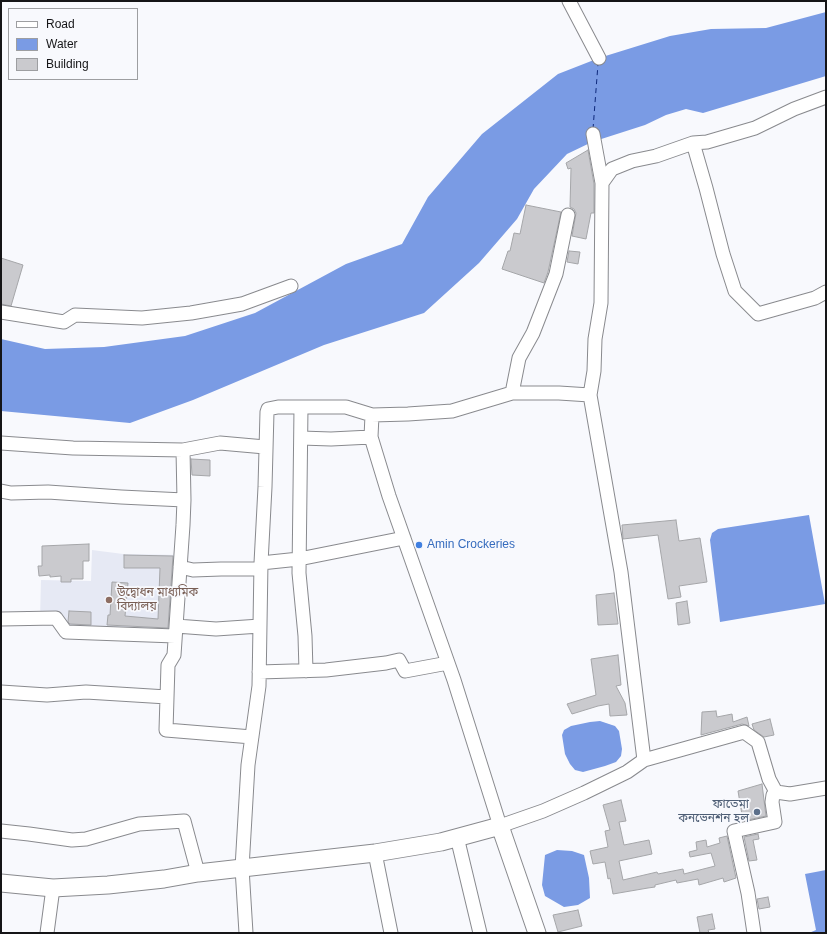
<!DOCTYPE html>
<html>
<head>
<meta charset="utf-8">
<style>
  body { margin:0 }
  #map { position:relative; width:827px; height:934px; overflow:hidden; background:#f8f9fd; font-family:Arial,sans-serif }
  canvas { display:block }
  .frame { position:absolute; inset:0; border:2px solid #151517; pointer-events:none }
  .legend { position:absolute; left:8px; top:8px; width:130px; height:72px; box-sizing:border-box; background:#f8f9fd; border:1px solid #9d9ea1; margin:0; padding:5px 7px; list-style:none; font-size:12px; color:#151517 }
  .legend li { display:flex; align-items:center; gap:8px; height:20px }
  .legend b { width:20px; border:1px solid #9d9ea1 }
</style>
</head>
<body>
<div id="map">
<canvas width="827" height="934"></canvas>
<div class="frame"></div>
<ul class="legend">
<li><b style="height:5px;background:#fff"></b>Road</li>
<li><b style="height:11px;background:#7a9be4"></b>Water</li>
<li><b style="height:11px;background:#cacace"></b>Building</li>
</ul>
</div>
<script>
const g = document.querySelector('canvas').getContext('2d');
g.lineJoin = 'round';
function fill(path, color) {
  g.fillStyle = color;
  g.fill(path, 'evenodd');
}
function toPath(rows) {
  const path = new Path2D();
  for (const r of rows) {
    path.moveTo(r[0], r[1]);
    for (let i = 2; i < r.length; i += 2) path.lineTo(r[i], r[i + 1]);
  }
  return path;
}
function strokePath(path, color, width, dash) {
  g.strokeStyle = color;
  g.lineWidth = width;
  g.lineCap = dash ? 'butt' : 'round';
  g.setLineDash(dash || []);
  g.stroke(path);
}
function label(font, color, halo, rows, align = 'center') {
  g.font = font + ' Arial,"Noto Sans Bengali",sans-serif';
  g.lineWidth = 3.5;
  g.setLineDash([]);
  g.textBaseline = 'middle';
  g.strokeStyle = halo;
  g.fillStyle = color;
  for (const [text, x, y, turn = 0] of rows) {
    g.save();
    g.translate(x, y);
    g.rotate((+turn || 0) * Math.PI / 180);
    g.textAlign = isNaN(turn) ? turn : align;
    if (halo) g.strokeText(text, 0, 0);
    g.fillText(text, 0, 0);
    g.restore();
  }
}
fill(toPath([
  [92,550,123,554,181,555,175,636,66,632,56,618,40,619,41,580,91,581]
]), '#e6e9f4');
fill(toPath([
  [826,12,826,76,703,113,686,109,666,115,645,125,592,142,567,154,534,189,517,219,479,263,424,313,324,345,193,400,130,423,1,411,1,339,45,349,104,347,185,336,255,313,346,264,402,244,428,197,482,134,558,74,599,58,670,36,711,29,766,28],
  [809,515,825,604,720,622,710,540,712,533,718,529],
  [600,721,615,726,619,731,622,749,621,756,616,762,605,766,583,772,575,770,570,764,565,754,562,735,564,730,571,726,590,722],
  [557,850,572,851,584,855,589,878,590,898,578,905,564,907,545,896,542,885,545,855],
  [826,870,826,933,809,933,816,930,805,874]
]), '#7a9be4');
strokePath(toPath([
  [593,129,598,64]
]), '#0d287b', 1, [5, 4]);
const building = toPath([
  [588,150,594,184,594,213,591,213,586,239,572,236,576,213,574,209,570,207,571,168,568,169,566,163,588,150],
  [526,205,561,212,548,272,544,283,502,269,508,251,510,251,514,233,520,234,526,205],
  [569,251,580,252,578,264,567,262,569,251],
  [1,258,23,265,11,306,1,304,1,258],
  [191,459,210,460,210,476,192,475,191,459],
  [676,520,679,541,700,538,707,582,679,586,681,597,668,599,658,535,623,539,622,525,676,520],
  [89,544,89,561,83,561,83,579,71,579,71,582,61,582,61,576,50,577,50,575,39,576,38,566,42,566,42,546,89,544],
  [124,555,173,556,168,628,107,625,108,615,110,615,112,582,128,583,125,616,158,619,160,568,124,568,124,555],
  [614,593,618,624,598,625,596,595,614,593],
  [687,601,690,623,678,625,676,603,687,601],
  [69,611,91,612,91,625,70,624,68,622,69,611],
  [618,655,621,685,616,686,625,703,627,715,610,716,609,704,598,706,572,714,567,704,596,695,591,659,618,655],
  [716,711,717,717,732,714,733,722,747,717,749,726,742,724,701,735,702,712,716,711],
  [770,719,774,735,764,737,754,730,752,724,770,719],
  [762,784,766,816,743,821,738,791,762,784],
  [621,800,626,821,619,822,624,845,649,840,652,854,619,861,623,880,657,872,658,874,683,869,684,874,715,866,711,853,690,857,689,852,697,850,696,842,706,840,707,847,720,843,719,838,727,836,736,878,724,882,723,878,699,885,698,879,677,883,676,880,655,885,655,887,648,888,613,894,610,878,608,879,605,862,593,864,590,851,608,847,605,831,610,830,603,805,621,800],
  [758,834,759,839,753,840,757,860,749,861,744,837,758,834],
  [768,897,770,907,759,909,757,899,768,897],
  [578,910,582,926,558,932,553,915,578,910],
  [712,914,715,929,708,930,709,933,700,933,697,917,712,914]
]);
fill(building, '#cacace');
strokePath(building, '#a5a6a9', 1);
const minor = toPath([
  [569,1,599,58],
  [593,134,602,183],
  [693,143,706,188,723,254,735,291,758,314,815,298,826,292],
  [1,312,64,322,75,315,142,318,191,313,242,304,291,286],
  [512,393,519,358,533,333,556,274,568,215],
  [301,408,299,573,305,636,306,671],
  [372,415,371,437,389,496,454,680,500,826,543,811,584,793,627,772,644,760,744,732,758,742,769,779,776,792,790,794,826,788],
  [301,438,331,439,371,437],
  [1,443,73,448,183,450,220,443,265,447],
  [183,450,184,500,183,525,174,655,168,665,166,730,252,737],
  [1,491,11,493,48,492,121,497,184,500],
  [261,563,299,559,404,538],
  [180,567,193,570,221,569,261,569],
  [1,619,56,618,66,632,175,636],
  [176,626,216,629,260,626],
  [259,672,326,670,386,663,399,660,405,671,448,663],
  [1,692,47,695,86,692,167,697],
  [644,760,621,572,590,395,594,371,595,339,601,303,602,183,612,169,632,161,656,156,693,143,707,142,755,128,794,109,826,97],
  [1,831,29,834,72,840,86,839,139,824,184,821,198,873],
  [457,837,480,933],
  [375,853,391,933],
  [47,933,53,888],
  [246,933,242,868,248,765,259,686,261,563,265,487,267,412,268,409,278,407,346,407,372,415,408,414,452,411,512,393,559,393,590,395],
  [754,933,748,893,734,831,775,822,772,802,773,795,776,792]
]);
const major = toPath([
  [1,883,53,888,108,885,164,879,198,873,375,853,441,842,500,826,537,933]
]);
strokePath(minor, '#898a8e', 15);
strokePath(major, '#898a8e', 19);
strokePath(minor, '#fff', 13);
strokePath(major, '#fff', 17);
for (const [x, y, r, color] of [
  [419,545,4,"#3f7fe0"],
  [109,600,4,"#8d6e63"],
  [757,812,4,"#5c6f8a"]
]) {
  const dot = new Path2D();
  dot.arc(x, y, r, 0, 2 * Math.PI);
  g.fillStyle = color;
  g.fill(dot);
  strokePath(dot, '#f8f9fd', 1.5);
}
label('12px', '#366cbe', '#f8f9fd', [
  ["Amin Crockeries",427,545]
], 'left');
label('12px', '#785e54', '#f8f9fd', [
  ["উদ্বোধন মাধ্যমিক",117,593],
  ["বিদ্যালয়",117,607]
], 'left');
label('12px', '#4e5e75', '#f8f9fd', [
  ["ফাতেমা",749,805],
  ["কনভেনশন হল",749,819]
], 'right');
</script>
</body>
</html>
